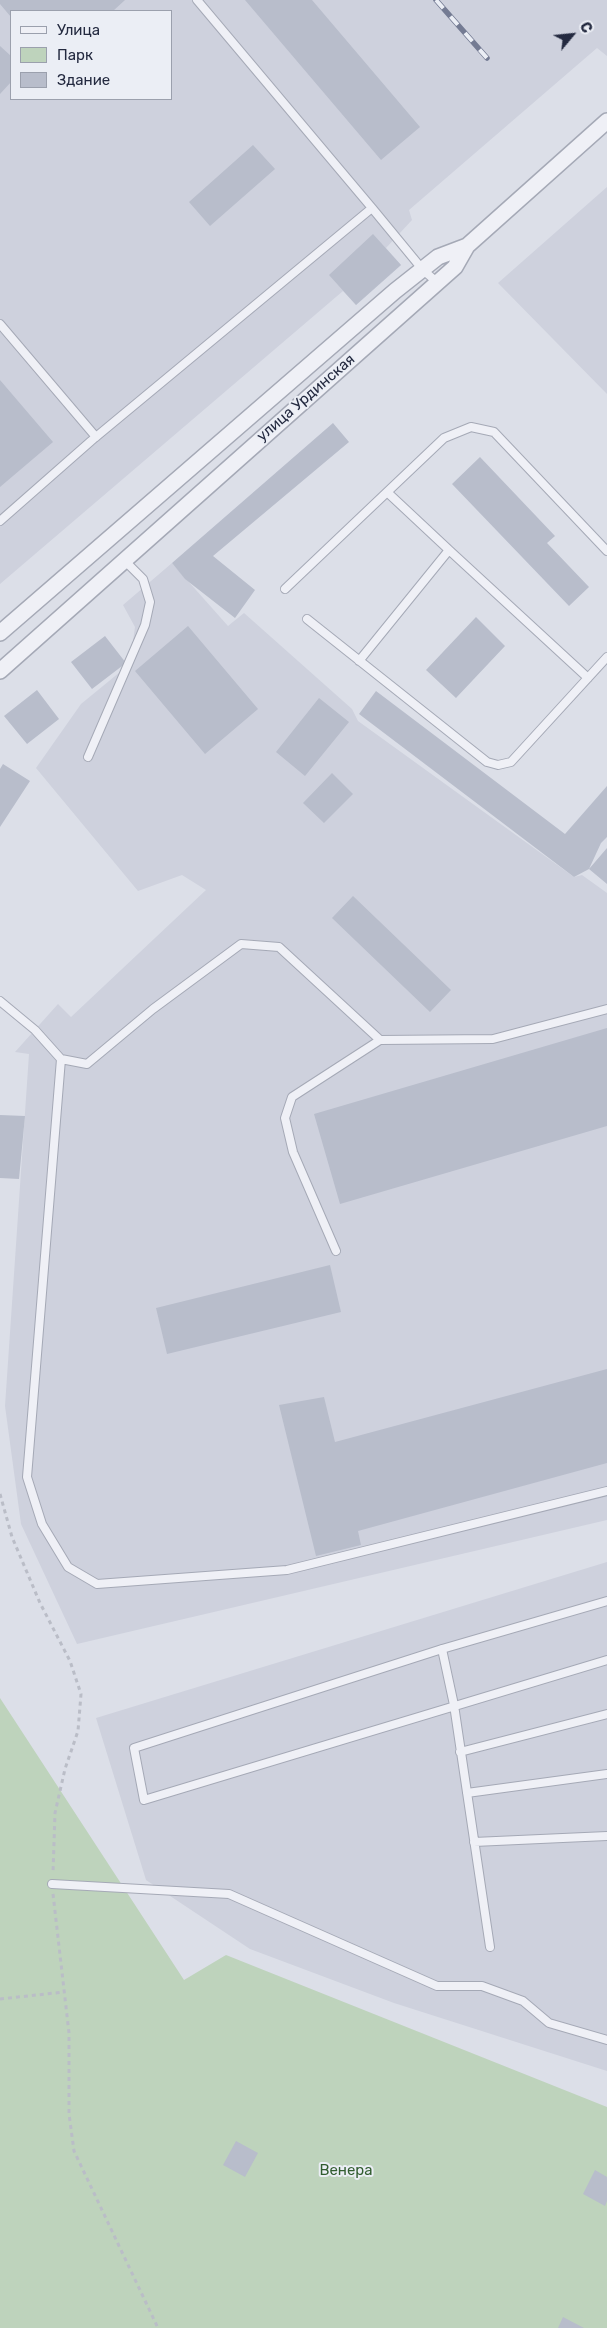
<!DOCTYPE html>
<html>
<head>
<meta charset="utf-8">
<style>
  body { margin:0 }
  #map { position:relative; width:607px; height:2328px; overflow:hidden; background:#dcdfe8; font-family:Rubik,sans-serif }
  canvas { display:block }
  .legend { position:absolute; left:10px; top:10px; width:162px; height:90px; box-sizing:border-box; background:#ebeef5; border:1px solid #9ba0ad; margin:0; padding:6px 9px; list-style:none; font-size:15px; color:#242a40 }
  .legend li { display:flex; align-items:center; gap:10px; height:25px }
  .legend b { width:25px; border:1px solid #9ba0ad }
  .north { position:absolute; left:547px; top:10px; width:50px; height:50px; -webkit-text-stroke:4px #ebeef5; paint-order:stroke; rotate:62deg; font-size:14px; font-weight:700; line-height:20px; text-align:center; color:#242a40 }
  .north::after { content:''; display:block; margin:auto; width:18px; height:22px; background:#242a40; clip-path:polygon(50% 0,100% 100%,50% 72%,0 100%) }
</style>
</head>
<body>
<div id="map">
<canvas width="607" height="2328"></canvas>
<ul class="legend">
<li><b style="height:6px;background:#eff0f6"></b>Улица</li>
<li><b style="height:14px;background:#bed3bc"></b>Парк</li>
<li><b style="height:14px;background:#b8bdcb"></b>Здание</li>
</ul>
<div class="north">С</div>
</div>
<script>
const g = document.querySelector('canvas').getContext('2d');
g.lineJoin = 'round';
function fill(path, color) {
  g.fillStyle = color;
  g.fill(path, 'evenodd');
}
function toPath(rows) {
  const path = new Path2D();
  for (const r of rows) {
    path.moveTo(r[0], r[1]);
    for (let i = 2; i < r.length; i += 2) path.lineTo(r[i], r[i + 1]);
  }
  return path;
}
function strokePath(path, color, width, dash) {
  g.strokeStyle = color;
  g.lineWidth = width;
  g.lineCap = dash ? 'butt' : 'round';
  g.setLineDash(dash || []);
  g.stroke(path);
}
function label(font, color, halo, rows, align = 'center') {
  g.font = font + ' Rubik,sans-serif';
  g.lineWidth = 4;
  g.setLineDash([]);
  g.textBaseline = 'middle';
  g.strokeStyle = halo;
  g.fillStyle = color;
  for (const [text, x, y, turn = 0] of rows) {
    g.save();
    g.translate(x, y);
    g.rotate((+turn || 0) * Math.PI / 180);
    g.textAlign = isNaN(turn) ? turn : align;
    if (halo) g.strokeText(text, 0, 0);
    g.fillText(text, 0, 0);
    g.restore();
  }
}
fill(toPath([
  [0,0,607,0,607,56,597,48,409,210,412,220,386,248,401,265,356,305,343,291,0,584],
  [11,11,171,11,171,99,11,99],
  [607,187,607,394,498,283],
  [172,563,228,626,244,613,352,709,358,721,574,877,582,875,607,893,607,1520,77,1644,21,1524,5,1406,29,1054,15,1052,58,1004,71,1017,206,890,182,875,138,891,36,768,81,704,120,672,126,663,132,648,135,627,123,605],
  [607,1562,607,2071,394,2003,250,1949,146,1880,96,1718]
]), '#ced1dd');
fill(toPath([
  [0,1698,184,1980,226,1955,607,2107,607,2328,0,2328]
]), '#bed3bc');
fill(toPath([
  [0,0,125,0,113,11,11,11,11,17,0,4],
  [245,0,312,0,420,127,381,160],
  [0,46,11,56,11,82,0,94],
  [253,145,275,169,210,226,189,202],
  [373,234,401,265,356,305,329,275],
  [0,380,53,442,0,487],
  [333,423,349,442,213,556,255,590,235,618,185,579,172,563],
  [480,457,555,536,547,543,589,587,569,606,452,484],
  [476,617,505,646,456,698,426,670],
  [188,626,258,709,205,754,135,671],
  [105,636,126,663,92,689,71,662],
  [37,690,59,719,27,744,4,716],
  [376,691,565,834,607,786,607,837,601,843,589,869,574,877,359,714],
  [319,698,349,722,305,776,276,752],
  [3,764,30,781,0,827,0,769],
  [332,773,353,794,324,823,303,803],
  [607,848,607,884,589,869],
  [353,896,451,990,430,1012,332,918],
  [607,1028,607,1126,340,1204,314,1114],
  [0,1115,25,1116,19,1179,0,1178],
  [330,1265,341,1312,167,1354,156,1308],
  [607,1369,607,1463,358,1531,361,1545,316,1556,279,1405,324,1397,335,1442],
  [236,2141,258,2153,245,2177,223,2165],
  [595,2170,607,2177,607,2201,605,2206,583,2194],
  [563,2317,584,2328,558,2328]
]), '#b8bdcb');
const lane = toPath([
  [197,0,372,208],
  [0,324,96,437],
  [387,492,449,550],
  [0,521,91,441,372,208,423,270,438,283],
  [285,589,444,438,471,427,494,432,607,551],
  [307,619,487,762,498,765,511,762,607,657],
  [359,661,449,550,588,678],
  [88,757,145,625,150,602,143,579,124,560],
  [0,1001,35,1030,61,1059,87,1064,153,1009,241,944,279,947,380,1040,493,1039,607,1009],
  [61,1059,27,1477,42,1524,68,1567,97,1584,287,1570,607,1491],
  [336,1251,293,1152,285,1118,292,1097,380,1040],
  [607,1601,442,1649,134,1748,144,1800,607,1660],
  [442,1649,454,1705,490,1947],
  [460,1752,607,1714],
  [467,1793,607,1774],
  [474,1842,607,1836],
  [52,1884,229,1894,437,1986,482,1986,523,2001,549,2023,607,2040]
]);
const street = toPath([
  [0,633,395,291,438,257,467,246],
  [0,671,455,267,467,246,607,121]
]);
strokePath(lane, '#a5a9b6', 10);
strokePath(street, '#a5a9b6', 18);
strokePath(toPath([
  [0,1494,12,1537,40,1603,70,1661,81,1694,78,1731,65,1769,55,1813,53,1873],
  [53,1894,69,2033,69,2114,74,2151,158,2328],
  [0,1999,64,1992]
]), '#babdc7', 3, [4, 4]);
strokePath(lane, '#eff0f6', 8);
strokePath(street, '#eff0f6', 15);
const rail = toPath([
  [436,0,487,58]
]);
strokePath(rail, '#747b93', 5.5);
strokePath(rail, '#ebeef5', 4, [11]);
label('15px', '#242a40', '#ebeef5', [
  ["улица Урдинская",306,398,-41]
]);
label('15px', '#325d30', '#ebeef5', [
  ["Венера",346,2171]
]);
</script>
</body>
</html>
